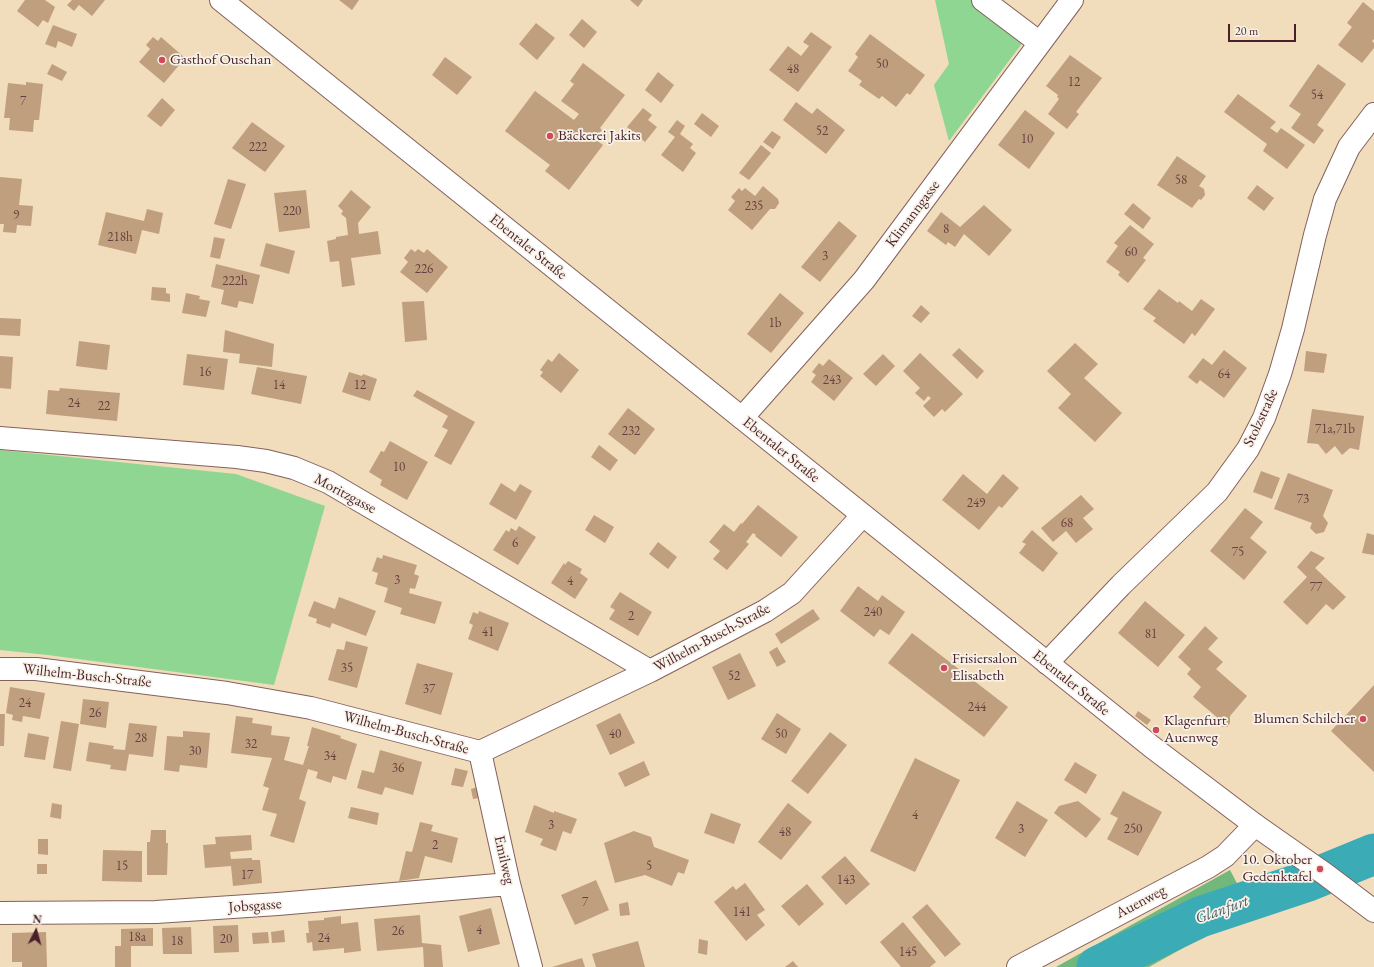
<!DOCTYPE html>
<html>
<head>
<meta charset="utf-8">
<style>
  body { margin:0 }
  #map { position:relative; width:1374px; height:967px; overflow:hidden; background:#f1dcbb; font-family:"EB Garamond",serif }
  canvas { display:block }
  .north { position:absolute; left:16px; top:911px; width:40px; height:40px; -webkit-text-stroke:3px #f7f3e8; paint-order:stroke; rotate:6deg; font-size:11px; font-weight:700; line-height:16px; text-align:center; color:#4a1f2b }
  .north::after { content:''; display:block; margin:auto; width:14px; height:18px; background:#4a1f2b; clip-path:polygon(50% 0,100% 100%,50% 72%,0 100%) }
  .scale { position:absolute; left:1228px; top:24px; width:68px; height:18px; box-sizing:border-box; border:2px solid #4a1f2b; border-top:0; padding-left:5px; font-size:12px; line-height:14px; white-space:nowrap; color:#4a1f2b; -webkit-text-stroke:3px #f7f3e8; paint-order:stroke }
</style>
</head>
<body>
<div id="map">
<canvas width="1374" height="967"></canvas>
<div class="north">N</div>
<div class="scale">20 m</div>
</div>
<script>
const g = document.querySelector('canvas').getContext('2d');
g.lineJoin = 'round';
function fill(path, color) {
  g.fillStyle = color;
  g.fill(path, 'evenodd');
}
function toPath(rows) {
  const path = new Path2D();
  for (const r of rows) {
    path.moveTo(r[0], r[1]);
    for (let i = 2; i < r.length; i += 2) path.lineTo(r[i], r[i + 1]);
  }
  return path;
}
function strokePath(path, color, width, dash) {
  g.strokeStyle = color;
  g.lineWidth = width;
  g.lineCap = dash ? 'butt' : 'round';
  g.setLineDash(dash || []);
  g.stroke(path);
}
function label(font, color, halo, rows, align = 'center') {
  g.font = font + ' "EB Garamond",serif';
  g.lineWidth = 3.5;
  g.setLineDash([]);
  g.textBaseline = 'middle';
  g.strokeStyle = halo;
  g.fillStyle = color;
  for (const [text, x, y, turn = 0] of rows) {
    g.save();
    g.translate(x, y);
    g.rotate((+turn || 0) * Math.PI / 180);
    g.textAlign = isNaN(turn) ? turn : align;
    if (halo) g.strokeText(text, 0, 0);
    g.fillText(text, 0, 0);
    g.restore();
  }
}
fill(toPath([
  [935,0,975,0,1026,38,949,141,934,85,949,64],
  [0,450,236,474,325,506,274,685,48,655,0,650]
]), '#8ed691');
fill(toPath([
  [1230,870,1251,910,1149,967,1056,967]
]), '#72b77b');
strokePath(toPath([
  [1097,967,1200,917,1308,881,1374,854]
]), '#3babb6', 41);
fill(toPath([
  [25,0,45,0,55,7,48,23,43,20,38,27,17,11],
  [72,0,105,0,92,16,79,5,74,11,67,5],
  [339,0,359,0,352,10],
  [630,0,643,0,638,7],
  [1363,2,1374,11,1374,39,1372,41,1374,43,1374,48,1362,63,1338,45,1352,27,1347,23],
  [582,19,597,32,584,48,569,35],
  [536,23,555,38,537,60,519,44],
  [53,25,77,34,72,47,58,41,56,48,45,44],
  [811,32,832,47,798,92,769,70,788,46,801,56,809,46,803,42],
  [870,34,925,75,910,95,907,93,896,107,882,96,879,99,859,85,862,81,848,71,858,57,855,54],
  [153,37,158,41,161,37,185,58,164,83,139,62,150,49,146,45],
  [1070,55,1102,78,1076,112,1079,114,1067,129,1048,114,1059,99,1057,97,1058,95,1046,86],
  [445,57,472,77,457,95,432,75],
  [583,63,625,95,600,128,602,130,595,139,603,145,569,190,545,171,550,165,505,131,535,91,574,120,579,114,561,101,574,84,570,81],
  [52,64,67,72,62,81,47,74],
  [1318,64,1346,84,1317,125,1324,130,1314,144,1291,128,1301,114,1289,106],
  [658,72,674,85,661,103,645,90],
  [26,82,43,84,39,120,34,120,33,132,9,130,10,118,4,118,8,83,26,85],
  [1238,94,1276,122,1270,128,1277,133,1281,128,1305,145,1287,169,1263,151,1267,144,1224,112],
  [162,98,175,110,161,127,147,116],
  [796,102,812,114,817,108,845,130,826,154,783,120],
  [643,108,652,115,648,120,657,127,645,142,627,127],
  [1025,110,1055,133,1029,169,998,145],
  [702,113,719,126,711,137,694,124],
  [677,120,685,126,680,134,693,144,690,148,696,153,683,172,661,155,675,137,668,132],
  [252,122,285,146,265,172,232,148],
  [772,131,781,137,773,149,763,142],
  [761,145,771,153,749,180,739,173],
  [1177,156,1206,176,1199,186,1204,189,1205,195,1201,200,1199,199,1192,208,1157,185],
  [0,177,22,179,19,205,33,206,31,226,17,225,16,233,3,232,4,224,0,224],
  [228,179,246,184,231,229,214,224],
  [1257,185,1274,198,1264,211,1247,198],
  [763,186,778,199,779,203,775,209,770,209,752,230,728,210,735,201,731,197,739,188,742,191,745,188,755,196],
  [306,190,310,228,279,232,274,193],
  [351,190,371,207,358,223,359,234,378,231,381,254,351,258,355,285,342,287,339,261,330,262,327,241,336,239,336,237,348,235,346,218,341,214,343,211,338,206],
  [1133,203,1151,218,1143,229,1124,214],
  [984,205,1012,230,989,256,964,234,955,247,948,242,946,245,927,231,941,212,960,227],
  [147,209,163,213,159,234,142,230,136,254,98,245,106,212,144,221],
  [839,221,857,236,820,282,801,267],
  [1130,225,1154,244,1143,258,1146,260,1128,283,1118,275,1120,272,1106,262,1118,246,1114,243],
  [214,237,225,239,220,259,210,257],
  [266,243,295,251,289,274,260,266],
  [411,249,415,252,418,249,424,253,427,249,448,267,427,293,400,272,408,262,404,258],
  [216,264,260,275,253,304,239,301,237,308,221,304,224,290,211,287],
  [152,287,166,288,166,293,170,294,170,302,151,300],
  [1159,289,1178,303,1179,301,1192,311,1201,299,1215,309,1195,336,1192,333,1184,344,1153,321,1156,318,1143,309],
  [186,293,200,296,199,299,210,301,206,317,182,313],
  [780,293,804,313,771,353,747,334],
  [424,301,427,340,405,342,402,302],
  [921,305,930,313,921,323,912,316],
  [0,318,21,319,20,336,0,335],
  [225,330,274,344,272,367,239,363,240,354,223,352],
  [79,341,110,345,107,370,76,366],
  [1075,343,1098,364,1084,378,1122,413,1095,442,1058,408,1071,394,1047,371],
  [959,348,984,371,977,379,952,355],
  [1224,350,1247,368,1224,398,1200,380,1197,384,1188,377,1203,358,1212,365],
  [1306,351,1327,354,1324,373,1304,371],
  [559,353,579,370,561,393,540,376,543,372,540,370,548,359,552,362],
  [920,353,963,394,945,412,942,409,934,417,923,406,931,398,928,396,924,401,915,393,920,388,903,371],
  [187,354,228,359,224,390,183,385],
  [883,354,895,366,876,386,863,374],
  [0,356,13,357,11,389,0,388],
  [829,359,853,378,834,401,811,382,816,375,812,372,819,363,823,366],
  [257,367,307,376,301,404,251,394],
  [349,372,362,376,363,374,377,379,370,401,342,392],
  [60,388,120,393,117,421,46,414,48,390,59,391],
  [417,390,475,422,451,465,434,456,448,430,442,427,448,416,413,396],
  [628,408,655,429,635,455,608,434],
  [1312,409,1364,416,1359,450,1350,448,1342,455,1335,446,1326,454,1318,444,1307,443],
  [390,441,428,462,407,500,380,485,382,480,369,472,381,451,384,452],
  [599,445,618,460,610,471,591,457],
  [1261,471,1280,478,1272,499,1253,492],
  [1288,473,1333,490,1323,516,1328,523,1324,532,1316,534,1310,528,1312,523,1274,509],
  [963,474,987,494,1003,474,1019,488,1002,508,999,506,979,530,942,500],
  [501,483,515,492,520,484,532,491,516,520,489,504],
  [1081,495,1094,509,1083,518,1093,529,1076,543,1066,531,1053,542,1041,528],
  [758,505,798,537,781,557,755,536,756,535,753,533,746,542,749,544,727,570,713,559,720,551,709,542,724,524,734,532,741,523,742,524],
  [1245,508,1263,522,1250,538,1267,552,1244,580,1210,551],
  [594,515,614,527,605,543,585,530],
  [519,526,536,537,518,565,493,550,506,530,509,532,511,528,516,531],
  [1032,530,1058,553,1043,572,1019,553,1026,544,1022,542],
  [1367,533,1374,535,1374,555,1362,553],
  [658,542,677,557,668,569,649,554],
  [1311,551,1325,558,1315,568,1346,597,1333,610,1326,604,1307,625,1283,602,1307,577,1297,567],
  [383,555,417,565,414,574,419,576,415,589,410,588,409,593,442,602,435,624,400,614,402,608,384,602,388,588,375,584,378,573,372,571,377,557,382,559],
  [568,561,582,569,580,573,588,579,575,599,551,583,564,563,565,565],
  [858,586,878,601,882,595,905,612,889,635,880,629,874,637,840,611],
  [620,592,652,612,638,636,609,619,615,610,610,607],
  [339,597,376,611,366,636,332,623,330,628,316,623,317,619,308,616,314,601,335,609],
  [1145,601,1185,635,1158,667,1118,633],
  [813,609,820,619,781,644,775,634],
  [479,611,509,623,498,651,468,639,473,625,469,623,473,612,478,614],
  [1205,626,1218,638,1208,649,1223,662,1216,669,1247,696,1230,716,1230,723,1227,727,1222,727,1219,724,1219,719,1193,697,1201,687,1187,674,1191,669,1178,657],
  [912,633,1008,707,984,737,888,663],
  [346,641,368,647,357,688,328,680,337,649,344,650],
  [777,647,786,662,777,667,769,652],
  [740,653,756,686,728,700,712,667],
  [417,663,453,673,441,715,405,704],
  [1374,685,1374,772,1331,731],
  [10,687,45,693,40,719,23,716,22,722,12,720,13,715,6,713],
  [83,699,109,702,106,728,80,724],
  [1138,711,1151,720,1147,725,1135,716],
  [620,713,635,743,610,755,596,725],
  [777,713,801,729,786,754,761,739],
  [0,714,5,714,4,746,0,746],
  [236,716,253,718,252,723,272,726,271,735,290,737,284,760,303,765,309,746,307,746,312,727,341,736,340,738,357,744,346,780,333,776,331,783,316,778,318,772,308,769,299,799,306,802,294,843,270,836,277,814,262,810,269,788,263,786,272,758,231,753],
  [61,721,79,724,71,771,53,768],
  [129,723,157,726,153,757,129,754,126,771,110,769,111,765,86,761,89,742,114,746,113,749,125,750],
  [183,731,210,733,207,768,180,765,179,772,164,770,167,736,183,737],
  [830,732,847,745,808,794,791,781],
  [28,733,49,737,45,760,24,757],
  [380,750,422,762,413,795,385,787,382,795,357,788,362,770,374,773],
  [915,758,960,780,915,872,870,851],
  [644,761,650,775,625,787,618,773],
  [1075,762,1097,775,1086,794,1064,780],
  [455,768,468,771,463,787,451,785],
  [477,787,479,798,473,799,471,789],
  [1123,791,1162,812,1138,856,1107,839,1118,818,1110,814],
  [1017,801,1048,820,1025,857,995,838],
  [1078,801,1101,819,1086,838,1054,813,1059,806],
  [52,803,62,805,61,819,50,817],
  [788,803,812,822,781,860,758,842],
  [534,805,554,813,554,811,577,819,571,834,563,831,556,851,540,845,543,839,525,832],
  [351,807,379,813,377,825,348,818],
  [711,813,741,824,734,844,704,833],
  [420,822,433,825,431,831,458,838,452,863,425,856,419,878,399,881,406,851,412,852],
  [151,830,166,830,166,843,168,843,167,875,147,875,147,842,150,842],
  [634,831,651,837,654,847,689,860,684,874,678,872,672,886,645,875,615,883,604,843],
  [251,835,252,850,230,852,231,859,252,858,252,860,260,860,262,883,233,886,231,866,205,868,203,845,216,844,215,837],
  [38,839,48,839,48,855,38,854],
  [103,850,142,851,142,882,102,881],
  [845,856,870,884,846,905,821,877],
  [37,864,47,864,47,874,37,874],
  [596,880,609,910,575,925,561,895],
  [745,883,765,910,757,915,765,925,746,941,714,902,733,886,736,890],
  [807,884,824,904,799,926,781,906],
  [628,902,630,915,620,916,619,904],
  [927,904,961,944,945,957,912,917],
  [491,908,500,944,468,952,459,916],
  [420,915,422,943,441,945,443,967,424,967,423,947,377,951,374,919],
  [341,916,341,924,358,922,361,951,344,953,344,948,313,951,312,942,307,943,306,933,309,933,308,921,324,920,324,918],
  [903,922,936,962,930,967,901,967,880,942],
  [238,925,239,952,214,953,213,926],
  [191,927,192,954,163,954,162,928],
  [153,928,153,946,131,946,131,967,115,967,115,946,121,946,121,929],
  [284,930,285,942,272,943,271,932],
  [46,932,47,967,22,967,22,962,12,962,12,933],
  [268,932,269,943,253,944,252,933],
  [699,939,708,941,707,955,698,953],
  [638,941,645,967,596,967,592,954],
  [582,958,585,967,552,967],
  [793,961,798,967,785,967]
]), '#c09f7e');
const minor = toPath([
  [983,0,1040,43],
  [742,418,864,280,1072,0],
  [0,438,237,457,266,461,294,468,328,482,650,671],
  [1047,663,1121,585,1217,492,1248,449,1264,418,1280,374,1293,329,1315,235,1325,199,1349,147,1374,114],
  [0,669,36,669,227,693,311,708,480,752,650,671,765,611,792,593,862,516],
  [480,752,509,884,531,967],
  [0,913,156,912,278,904,509,884],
  [1018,967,1208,867,1225,856,1255,825]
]);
const secondary = toPath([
  [221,0,1152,747,1255,825,1325,874,1374,911]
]);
strokePath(minor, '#84615d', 24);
strokePath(secondary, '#84615d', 24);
strokePath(minor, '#fff', 22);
strokePath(secondary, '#fff', 22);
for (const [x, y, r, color] of [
  [162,60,4,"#d1495b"],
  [550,136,4,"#d1495b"],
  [944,668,4,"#d1495b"],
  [1363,719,4,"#d1495b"],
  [1156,730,4,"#d1495b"],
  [1320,869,4,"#d1495b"]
]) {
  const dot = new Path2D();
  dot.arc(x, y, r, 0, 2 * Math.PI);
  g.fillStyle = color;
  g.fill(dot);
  strokePath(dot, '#f7f3e8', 1.5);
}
label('13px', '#683f40', null, [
  ["50",882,64],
  ["48",793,69],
  ["12",1074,82],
  ["54",1317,95],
  ["7",23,101],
  ["52",822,131],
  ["10",1027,139],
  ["222",258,147],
  ["58",1181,180],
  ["235",754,206],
  ["220",292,211],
  ["9",16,215],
  ["8",946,229],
  ["218h",120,237],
  ["60",1131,252],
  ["3",825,256],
  ["226",424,269],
  ["222h",235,281],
  ["1b",775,323],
  ["16",205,372],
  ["64",1224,374],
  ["243",832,380],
  ["14",279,385],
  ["12",360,385],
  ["24",74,403],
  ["22",104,406],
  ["71a,71b",1335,429],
  ["232",631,431],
  ["10",399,467],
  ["73",1303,499],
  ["249",976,503],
  ["68",1067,523],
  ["6",515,543],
  ["75",1238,552],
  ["3",397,580],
  ["4",570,581],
  ["77",1316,587],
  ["240",873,612],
  ["2",631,616],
  ["41",488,632],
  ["81",1151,634],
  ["35",347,668],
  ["52",734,676],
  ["37",429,689],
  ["24",25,703],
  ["244",977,707],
  ["26",95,713],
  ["40",615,734],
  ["50",781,734],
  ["28",141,738],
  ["32",251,744],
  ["30",195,751],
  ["34",330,756],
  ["36",398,768],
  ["4",915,815],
  ["3",551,825],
  ["3",1021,829],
  ["250",1133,829],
  ["48",785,832],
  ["2",435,845],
  ["15",122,866],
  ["5",649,866],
  ["17",247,875],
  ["143",846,880],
  ["7",585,902],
  ["141",742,912],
  ["4",479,930],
  ["26",398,931],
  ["18a",137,937],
  ["24",324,938],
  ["20",226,939],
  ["18",177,941],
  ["145",908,952]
]);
label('15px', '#4a1f2b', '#f7f3e8', [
  ["Gasthof Ouschan",170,60],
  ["Bäckerei Jakits",558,136],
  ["Frisiersalon",952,659],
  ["Elisabeth",952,676],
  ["Blumen Schilcher",1355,719,"right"],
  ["Klagenfurt",1164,721],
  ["Auenweg",1164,738],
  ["10. Oktober",1312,860,"right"],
  ["Gedenktafel",1312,877,"right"]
], 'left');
label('15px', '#4a1f2b', '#f7f3e8', [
  ["Klimanngasse",913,214,-53],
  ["Ebentaler Straße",528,247,39],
  ["Stolzstraße",1261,418,-65],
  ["Ebentaler Straße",781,450,39],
  ["Moritzgasse",345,494,28],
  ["Wilhelm-Busch-Straße",712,638,-28],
  ["Wilhelm-Busch-Straße",87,676,6],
  ["Ebentaler Straße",1071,683,39],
  ["Wilhelm-Busch-Straße",406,733,15],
  ["Emilweg",504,860,77],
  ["Auenweg",1141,902,-28],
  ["Jobsgasse",255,906,-4]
]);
label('italic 16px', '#445763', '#f7f3e8', [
  ["Glanfurt",1222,910,-20]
]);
</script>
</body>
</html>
